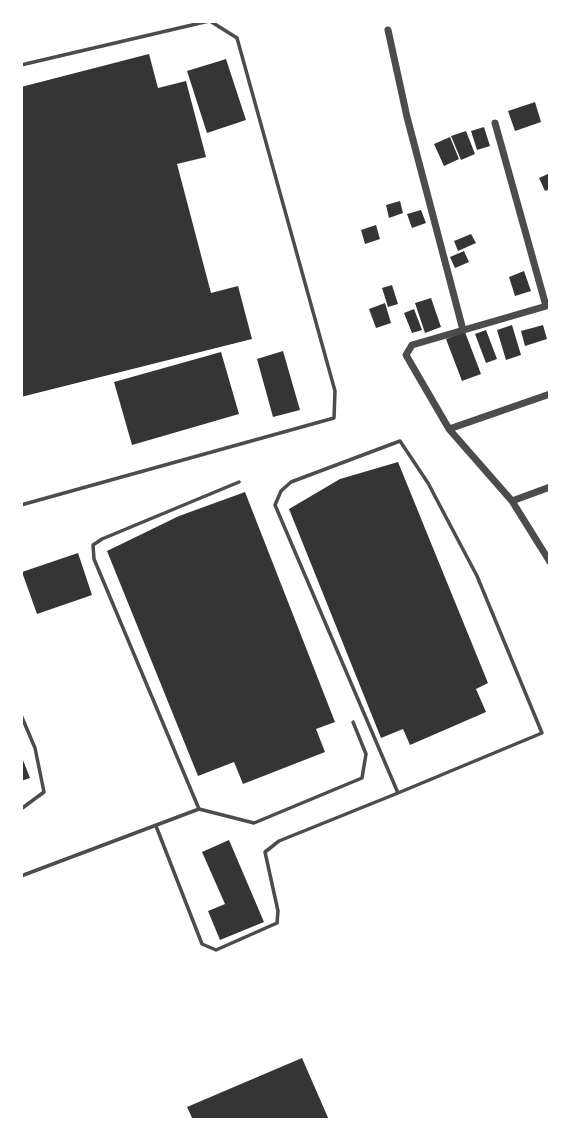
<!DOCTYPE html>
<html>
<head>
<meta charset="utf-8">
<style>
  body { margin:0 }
  #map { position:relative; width:571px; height:1141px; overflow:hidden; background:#fff; font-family:"Archivo Narrow",sans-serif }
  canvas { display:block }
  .frame { position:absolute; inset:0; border:23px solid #fff; pointer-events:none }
</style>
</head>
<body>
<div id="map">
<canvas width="571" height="1141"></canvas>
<div class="frame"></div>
</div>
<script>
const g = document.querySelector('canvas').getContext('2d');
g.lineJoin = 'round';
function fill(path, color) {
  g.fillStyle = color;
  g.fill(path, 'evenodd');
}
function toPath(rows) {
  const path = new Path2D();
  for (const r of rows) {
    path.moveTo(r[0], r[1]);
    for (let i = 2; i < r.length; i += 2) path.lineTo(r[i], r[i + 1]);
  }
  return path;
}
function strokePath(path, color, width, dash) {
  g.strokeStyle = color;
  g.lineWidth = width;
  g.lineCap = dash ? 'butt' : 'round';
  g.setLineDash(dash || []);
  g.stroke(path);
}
fill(toPath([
  [149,54,158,88,186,81,206,157,177,164,211,293,238,286,252,339,21,397,21,87],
  [226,59,246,120,207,133,187,71],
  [535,102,541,122,515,131,508,111],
  [484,127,490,146,477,150,471,131],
  [466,131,475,154,461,160,451,136],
  [450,137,459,159,444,166,434,144],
  [550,173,550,189,545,191,539,178],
  [400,201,403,213,389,218,386,205],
  [421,210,426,223,412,228,407,214],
  [376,225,380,239,365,244,361,230],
  [471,234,476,243,458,251,454,241],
  [464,251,469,262,455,268,450,257],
  [524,271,531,291,515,296,509,277],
  [392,285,398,304,388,307,382,288],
  [431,298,441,327,425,333,415,303],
  [385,303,391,323,376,328,369,309],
  [414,309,422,330,412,333,404,313],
  [512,325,521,355,506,360,497,330],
  [543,325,547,339,525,346,521,331],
  [486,330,497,359,486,363,475,334],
  [465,332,481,374,462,381,446,339],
  [283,351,300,410,273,417,257,359],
  [221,352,239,414,132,445,114,382],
  [398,462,488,683,476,689,486,712,410,745,403,729,381,738,289,509,340,479],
  [245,492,335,722,316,729,325,752,243,784,234,762,198,776,107,551,179,516],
  [78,553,92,595,37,614,22,572],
  [21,755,30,778,21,781],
  [229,840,264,922,220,940,208,911,225,904,202,852],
  [302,1058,329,1120,193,1120,187,1107]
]), '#353535');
strokePath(toPath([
  [21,65,209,21],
  [21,505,334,418,335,391,237,38,210,21],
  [21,715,35,748,44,792,21,809],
  [199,809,94,559,93,545,102,539,239,482],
  [156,826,202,944,216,950,277,923,278,911,265,852,279,841,398,793,542,733,477,576,428,483,400,441,291,482,281,491,275,505,398,793],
  [21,876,199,809,254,823,362,778,366,754,353,722]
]), '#4c4c4c', 3.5);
strokePath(toPath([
  [388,30,407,117,463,330],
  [495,123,546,306],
  [550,394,449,429,512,501,550,487],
  [449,429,406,355,412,345,550,305],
  [512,501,550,562]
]), '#4c4c4c', 7);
</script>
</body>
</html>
